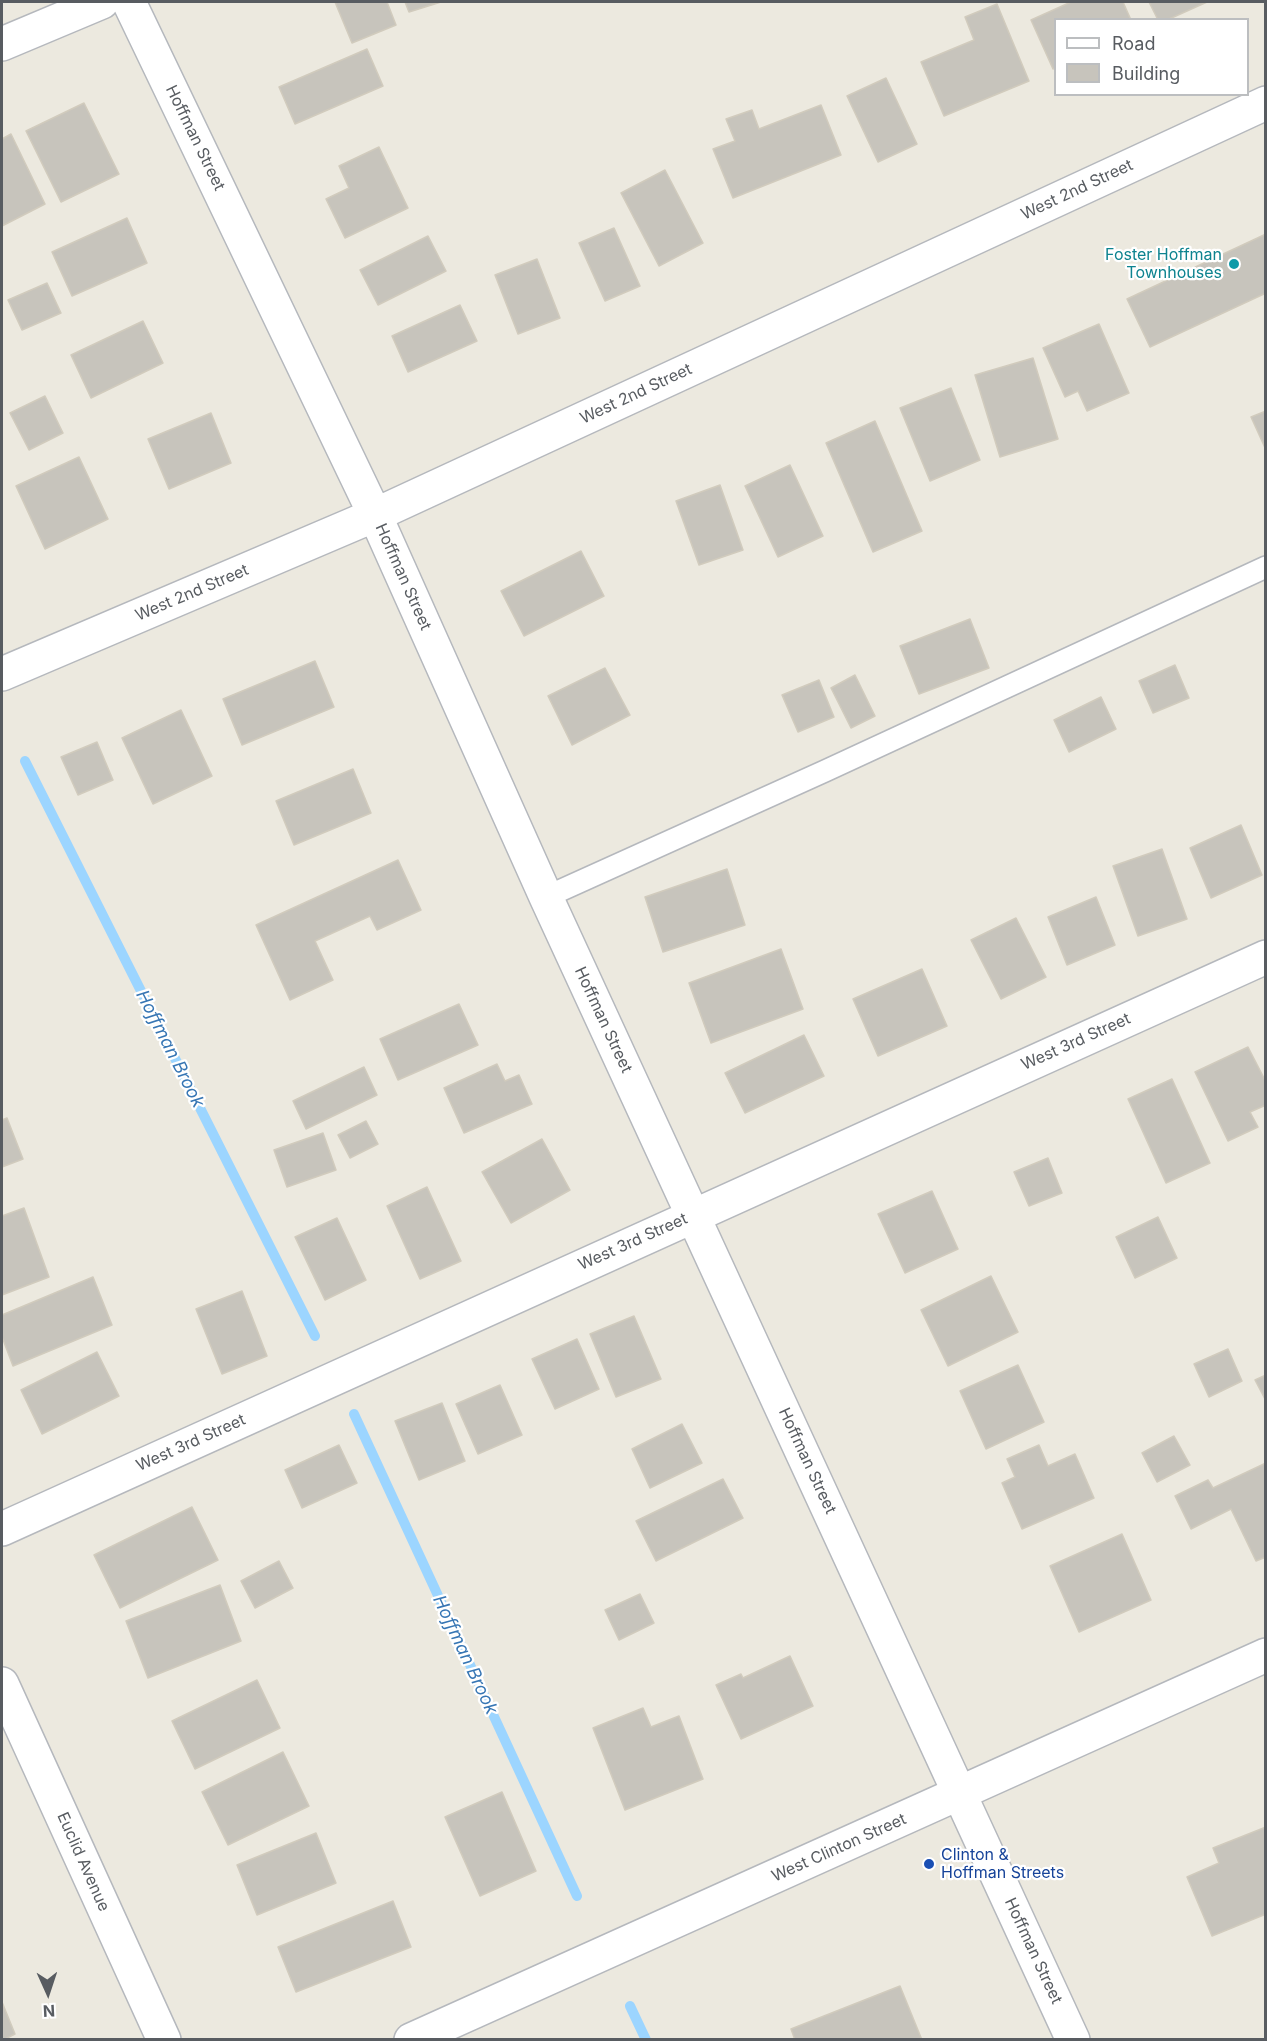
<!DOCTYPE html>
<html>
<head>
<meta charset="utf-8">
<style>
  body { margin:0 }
  #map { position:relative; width:1267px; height:2041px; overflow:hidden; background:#ece9df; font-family:Inter,sans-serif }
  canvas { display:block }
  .frame { position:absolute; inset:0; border:3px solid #585c61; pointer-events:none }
  .legend { position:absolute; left:1054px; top:18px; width:195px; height:78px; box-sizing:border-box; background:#fff; border:2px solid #bcbec0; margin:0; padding:8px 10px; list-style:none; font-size:18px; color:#585c61 }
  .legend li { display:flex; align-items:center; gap:12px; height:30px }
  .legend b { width:30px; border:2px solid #bcbec0 }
  .north { position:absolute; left:18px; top:1963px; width:60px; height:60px; -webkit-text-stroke:4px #fff; paint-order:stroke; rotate:177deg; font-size:16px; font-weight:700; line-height:24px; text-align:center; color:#585c61 }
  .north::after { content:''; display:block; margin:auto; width:21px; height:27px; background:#585c61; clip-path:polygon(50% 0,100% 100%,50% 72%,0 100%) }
</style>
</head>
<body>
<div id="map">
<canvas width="1267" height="2041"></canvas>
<div class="frame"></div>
<ul class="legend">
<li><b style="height:8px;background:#fff"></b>Road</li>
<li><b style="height:16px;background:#c7c4bc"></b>Building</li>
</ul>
<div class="north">N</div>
</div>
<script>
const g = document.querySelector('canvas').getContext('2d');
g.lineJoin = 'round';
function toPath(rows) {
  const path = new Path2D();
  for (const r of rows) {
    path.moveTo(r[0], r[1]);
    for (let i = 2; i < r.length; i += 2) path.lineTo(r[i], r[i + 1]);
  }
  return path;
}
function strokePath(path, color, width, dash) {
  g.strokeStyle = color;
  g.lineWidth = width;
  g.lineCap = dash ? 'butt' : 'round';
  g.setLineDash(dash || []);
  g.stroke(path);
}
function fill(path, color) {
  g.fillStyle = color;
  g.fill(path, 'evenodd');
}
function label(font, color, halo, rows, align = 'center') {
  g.font = font + ' Inter,sans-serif';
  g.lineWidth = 4.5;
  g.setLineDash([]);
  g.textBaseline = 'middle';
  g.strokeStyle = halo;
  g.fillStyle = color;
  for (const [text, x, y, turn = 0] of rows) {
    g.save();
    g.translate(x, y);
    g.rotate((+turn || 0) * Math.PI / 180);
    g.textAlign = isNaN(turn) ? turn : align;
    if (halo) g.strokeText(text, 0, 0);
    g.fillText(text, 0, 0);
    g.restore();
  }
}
strokePath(toPath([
  [25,761,315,1336],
  [354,1414,577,1896],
  [630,2006,646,2040]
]), '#9cd5ff', 10);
const building = toPath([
  [335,2,387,2,396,25,352,43,335,2],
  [405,2,441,2,409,12,405,2],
  [1071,2,1123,2,1131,20,1056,20,1056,68,1053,69,1031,20,1071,2],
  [1149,2,1207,2,1167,20,1158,20,1149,2],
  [997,4,1029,81,944,116,921,62,974,40,965,17,997,4],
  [367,49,383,86,295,124,279,87,367,49],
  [886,78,917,144,878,162,847,96,886,78],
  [84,103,119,174,61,202,26,131,84,103],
  [821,105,841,155,733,198,713,149,735,141,726,119,752,110,759,129,821,105],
  [11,134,45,204,2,226,2,139,11,134],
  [379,147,408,208,345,238,326,199,349,188,339,166,379,147],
  [665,170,703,243,659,266,621,193,665,170],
  [127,218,147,263,72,296,52,252,127,218],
  [614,228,640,286,605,301,579,243,614,228],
  [1266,234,1266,293,1150,347,1127,299,1266,234],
  [428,236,446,271,378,305,360,270,428,236],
  [537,259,560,318,518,334,495,275,537,259],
  [47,283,61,313,22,330,8,300,47,283],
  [460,305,477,341,408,372,392,336,460,305],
  [143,321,163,363,91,398,71,355,143,321],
  [1099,324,1129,393,1087,411,1078,391,1065,397,1043,348,1099,324],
  [1033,358,1058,439,1000,457,975,375,1033,358],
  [951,388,980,460,930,481,900,408,951,388],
  [45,396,63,433,29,450,10,413,45,396],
  [1266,411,1266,450,1251,417,1266,411],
  [211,413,231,463,169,489,148,439,211,413],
  [875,421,922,531,873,552,826,443,875,421],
  [79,457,108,519,45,549,16,486,79,457],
  [790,465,823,536,778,557,745,486,790,465],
  [720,485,743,550,699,565,676,501,720,485],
  [581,551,604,596,524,636,501,591,581,551],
  [970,619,989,668,919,694,900,646,970,619],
  [315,661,334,707,242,745,223,699,315,661],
  [1175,665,1189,698,1153,713,1139,681,1175,665],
  [605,668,630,715,572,745,548,696,605,668],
  [855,675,875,716,851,728,831,688,855,675],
  [819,680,834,717,798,732,782,695,819,680],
  [1101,697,1116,729,1069,752,1054,720,1101,697],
  [181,710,212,776,153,804,122,738,181,710],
  [97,742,113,780,78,795,61,757,97,742],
  [353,769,371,813,294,845,276,801,353,769],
  [1241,825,1262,875,1211,898,1190,848,1241,825],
  [1162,849,1187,919,1138,936,1113,866,1162,849],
  [398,860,421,910,377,930,370,916,315,941,333,980,290,1000,256,925,398,860],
  [727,869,745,925,663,952,645,897,727,869],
  [1096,897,1115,945,1067,965,1048,917,1096,897],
  [1016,918,1046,977,1001,999,971,940,1016,918],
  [781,949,803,1009,711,1043,689,983,781,949],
  [922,969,947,1026,878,1056,853,999,922,969],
  [459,1004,478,1045,398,1080,380,1039,459,1004],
  [804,1035,824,1076,745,1113,725,1073,804,1035],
  [1248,1047,1266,1082,1266,1105,1250,1112,1258,1127,1228,1141,1195,1072,1248,1047],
  [497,1064,505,1081,519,1075,532,1104,464,1133,444,1088,497,1064],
  [364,1067,377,1095,306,1129,293,1101,364,1067],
  [1172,1079,1210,1163,1166,1183,1128,1099,1172,1079],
  [7,1118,23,1159,2,1167,2,1120,7,1118],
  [366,1121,378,1144,350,1158,338,1135,366,1121],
  [323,1133,336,1170,287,1187,274,1150,323,1133],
  [542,1139,570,1190,511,1223,482,1172,542,1139],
  [1048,1158,1062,1193,1029,1206,1014,1172,1048,1158],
  [427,1187,461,1261,420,1279,387,1206,427,1187],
  [932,1191,958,1249,905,1273,878,1214,932,1191],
  [24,1208,49,1277,2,1295,2,1216,24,1208],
  [1158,1217,1177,1258,1135,1278,1116,1237,1158,1217],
  [337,1218,366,1280,325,1300,295,1237,337,1218],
  [991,1276,1018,1332,948,1366,921,1310,991,1276],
  [93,1277,112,1325,13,1366,2,1337,2,1315,93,1277],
  [242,1291,267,1356,222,1374,196,1309,242,1291],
  [634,1316,661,1379,616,1397,590,1334,634,1316],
  [577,1339,599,1389,555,1409,532,1359,577,1339],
  [1228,1349,1242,1381,1209,1397,1194,1364,1228,1349],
  [97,1352,119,1396,42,1434,21,1390,97,1352],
  [1018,1365,1044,1422,986,1449,960,1391,1018,1365],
  [1266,1375,1266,1401,1255,1380,1266,1375],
  [500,1385,522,1435,478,1454,456,1404,500,1385],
  [442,1403,465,1461,419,1480,395,1421,442,1403],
  [682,1424,702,1463,650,1488,632,1449,682,1424],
  [1174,1436,1190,1465,1157,1482,1142,1453,1174,1436],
  [339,1445,357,1483,302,1508,285,1470,339,1445],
  [1039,1445,1048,1466,1075,1454,1094,1498,1022,1529,1002,1483,1015,1477,1007,1459,1039,1445],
  [1266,1463,1266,1557,1256,1561,1231,1509,1191,1529,1175,1496,1208,1480,1213,1488,1266,1463],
  [723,1479,743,1518,656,1561,636,1521,723,1479],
  [192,1507,218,1560,120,1608,94,1555,192,1507],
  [1122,1534,1151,1600,1079,1632,1050,1566,1122,1534],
  [279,1561,293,1588,255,1608,241,1581,279,1561],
  [220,1585,241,1641,148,1678,126,1621,220,1585],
  [640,1594,654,1623,619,1640,605,1610,640,1594],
  [790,1656,813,1706,741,1739,716,1685,741,1674,743,1678,790,1656],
  [257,1680,280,1728,195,1769,172,1721,257,1680],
  [643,1708,651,1727,679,1716,703,1779,625,1810,593,1728,643,1708],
  [283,1752,309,1806,228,1845,202,1792,283,1752],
  [502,1792,536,1871,480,1896,445,1817,502,1792],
  [1266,1827,1266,1914,1212,1936,1187,1877,1219,1863,1213,1848,1266,1827],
  [316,1833,336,1883,257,1915,237,1865,316,1833],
  [393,1901,411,1947,296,1992,278,1947,393,1901],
  [900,1986,922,2040,795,2040,791,2029,900,1986],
  [2,2002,15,2034,3,2040,2,2040,2,2002]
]);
fill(building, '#c7c4bc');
strokePath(building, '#d1cbbd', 1.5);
const service = toPath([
  [546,897,825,771,1266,567]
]);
const minor = toPath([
  [129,2,375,515,546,897,1073,2040],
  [2,44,102,2],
  [2,674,375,515,1266,103],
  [2,1529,1266,957],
  [2,1684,164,2040],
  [411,2040,1266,1655]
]);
strokePath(service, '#b5b8bd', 24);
strokePath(minor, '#b5b8bd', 36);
strokePath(service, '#fff', 21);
strokePath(minor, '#fff', 33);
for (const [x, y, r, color] of [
  [1234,264,6,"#0f9aa8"],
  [929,1864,6,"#1a4fb4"]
]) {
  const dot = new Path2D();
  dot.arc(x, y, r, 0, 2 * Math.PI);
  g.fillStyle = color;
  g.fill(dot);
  strokePath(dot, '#fff', 2);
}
label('16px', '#585c61', '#fff', [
  ["Hoffman Street",195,138,64],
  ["West 2nd Street",1077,190,-25],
  ["West 2nd Street",636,394,-25],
  ["Hoffman Street",403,577,66],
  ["West 2nd Street",192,593,-23],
  ["Hoffman Street",603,1020,65],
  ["West 3rd Street",1076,1042,-24],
  ["West 3rd Street",633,1242,-24],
  ["West 3rd Street",191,1443,-24],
  ["Hoffman Street",807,1461,65],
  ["West Clinton Street",839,1848,-24],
  ["Euclid Avenue",83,1862,66],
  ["Hoffman Street",1033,1951,65]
]);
label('16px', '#0d838f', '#fff', [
  ["Foster Hoffman",1222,255],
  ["Townhouses",1222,273]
], 'right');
label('16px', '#164399', '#fff', [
  ["Clinton &",941,1855],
  ["Hoffman Streets",941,1873]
], 'left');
label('italic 18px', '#3776b4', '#fff', [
  ["Hoffman Brook",170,1049,63],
  ["Hoffman Brook",465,1655,65]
]);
</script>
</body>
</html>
